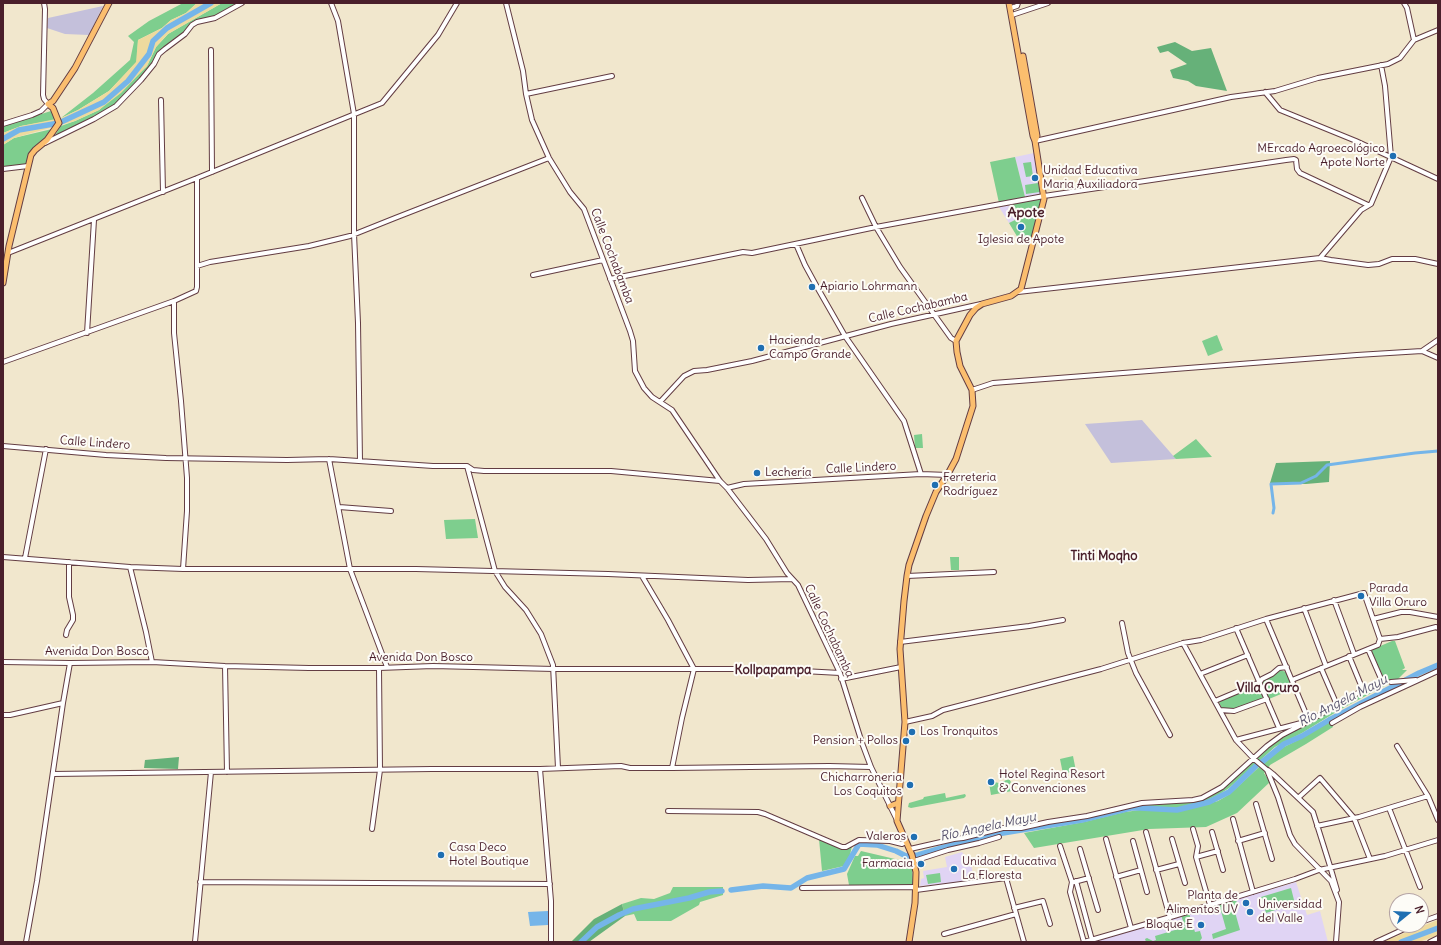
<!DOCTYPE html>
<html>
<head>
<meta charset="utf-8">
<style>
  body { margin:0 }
  #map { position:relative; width:1441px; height:945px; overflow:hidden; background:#f1e7cd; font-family:Delius,sans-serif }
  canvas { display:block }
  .frame { position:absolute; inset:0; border:4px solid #4a1f2b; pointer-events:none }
  .north { position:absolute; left:1389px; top:893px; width:40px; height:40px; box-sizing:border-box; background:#fdfcf7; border:1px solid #b5a4a5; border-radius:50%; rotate:72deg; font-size:11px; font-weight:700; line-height:16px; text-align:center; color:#4a1f2b }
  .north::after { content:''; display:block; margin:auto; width:14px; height:18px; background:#1f6fb2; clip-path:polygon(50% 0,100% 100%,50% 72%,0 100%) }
</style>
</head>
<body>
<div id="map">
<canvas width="1441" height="945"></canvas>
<div class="frame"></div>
<div class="north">N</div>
</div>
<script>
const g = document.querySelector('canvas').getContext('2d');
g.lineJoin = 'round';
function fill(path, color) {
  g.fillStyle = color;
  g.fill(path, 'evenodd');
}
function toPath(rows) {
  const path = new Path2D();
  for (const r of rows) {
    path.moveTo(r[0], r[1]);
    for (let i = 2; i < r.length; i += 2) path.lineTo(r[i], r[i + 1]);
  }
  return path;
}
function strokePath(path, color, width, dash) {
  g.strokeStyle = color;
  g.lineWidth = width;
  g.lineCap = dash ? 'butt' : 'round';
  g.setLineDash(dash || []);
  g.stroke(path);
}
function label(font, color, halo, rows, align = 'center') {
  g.font = font + ' Delius,sans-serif';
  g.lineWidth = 4;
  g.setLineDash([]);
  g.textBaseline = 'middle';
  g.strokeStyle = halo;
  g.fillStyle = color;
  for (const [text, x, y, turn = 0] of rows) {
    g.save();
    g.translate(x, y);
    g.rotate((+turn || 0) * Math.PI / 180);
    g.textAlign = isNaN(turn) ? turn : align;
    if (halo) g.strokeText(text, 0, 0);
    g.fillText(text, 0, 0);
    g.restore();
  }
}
fill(toPath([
  [1034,153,1042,194,1025,197,1015,157],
  [1013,205,1017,219,1009,223,999,207],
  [962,852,971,864,974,879,952,883,920,886,921,879,924,878,923,871,947,867,945,857],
  [1296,882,1307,915,1320,911,1328,942,1093,942]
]), '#e0d4f4');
fill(toPath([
  [103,6,89,35,65,34,47,28,48,18],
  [1142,420,1176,459,1111,463,1085,424]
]), '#c4c0db');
fill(toPath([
  [183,3,197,3,186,13,171,20,162,28,138,40,137,62,109,91,78,110,61,118,93,93,130,60,134,42,128,36,149,21],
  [222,3,237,3,219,15,196,20,176,42,158,53,153,63,132,87,115,105,54,137,61,126,75,121,99,110,147,66,156,47,168,34],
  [51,111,55,120,21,126,3,133,3,126],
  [52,129,48,140,29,153,26,165,3,167,3,145,14,138],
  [1015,157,1025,197,999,203,990,162],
  [1031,162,1033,176,1026,177,1023,163],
  [1038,183,1040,192,1026,194,1025,185],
  [1043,198,1032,241,1021,243,1009,223,1017,219,1013,204],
  [1217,335,1223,350,1208,356,1202,341],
  [922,434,923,448,915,448,914,435],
  [1196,439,1212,457,1176,459,1173,456],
  [475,519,478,538,446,539,444,520],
  [950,557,959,557,959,570,951,570],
  [1392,641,1395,641,1405,668,1402,670,1407,670,1398,679,1341,709,1302,733,1275,747,1229,788,1220,794,1208,800,1177,808,1140,806,1192,802,1223,789,1267,748,1286,735,1311,723,1337,707,1381,684,1384,679,1371,650],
  [1280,670,1286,672,1293,689,1269,699,1261,682,1271,677,1277,671],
  [1259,684,1264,698,1234,709,1222,709,1219,702],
  [1331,721,1333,727,1306,744,1270,765,1267,770,1264,773,1270,782,1237,813,1206,827,1149,829,1034,848,1024,833,1084,822,1125,812,1140,810,1177,812,1218,801,1230,794,1273,754,1284,747,1304,737,1323,724],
  [1073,756,1076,771,1063,774,1060,759],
  [1009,779,1011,782,1009,785,1012,791,991,795,989,783,994,782,999,783],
  [945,793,946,798,965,794,966,796,964,798,911,808,908,807,909,803,923,799,924,797],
  [819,839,842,849,852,846,850,855,844,866,822,871],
  [861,851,912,863,913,885,849,885,847,874,854,858,855,856,858,856],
  [940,873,941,882,928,884,926,875],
  [673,887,723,887,723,895,700,902,699,905,671,921,637,921,634,914,625,916,622,904,641,898,654,899,670,893],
  [1291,888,1295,904,1266,913,1261,897],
  [1236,899,1238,908,1235,912,1240,930,1213,939,1212,934,1226,929,1219,904],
  [1189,913,1195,932,1200,931,1202,938,1199,942,1146,942,1145,939,1147,938,1153,941,1156,940,1155,936,1185,927,1181,915]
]), '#7ece8e');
fill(toPath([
  [1175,42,1192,51,1211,48,1227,91,1196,86,1188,81,1173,78,1170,70,1187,64,1168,51,1160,53,1157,47],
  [1330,461,1329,482,1306,484,1270,483,1276,463],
  [179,757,178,769,144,768,145,760],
  [622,904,625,916,589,942,571,942,594,919]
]), '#66b179');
fill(toPath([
  [197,3,222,3,168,34,156,47,147,66,121,93,99,110,75,121,14,138,3,145,3,133,21,126,61,118,78,110,109,91,136,62,138,40,162,28,171,20,186,13],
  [1438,920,1438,935,1419,942,1382,942]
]), '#eeda9e');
fill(toPath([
  [548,911,548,925,530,926,528,912]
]), '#75b5e9');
strokePath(toPath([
  [1273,513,1274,508,1271,484,1301,483,1316,476,1327,465,1415,453,1438,451]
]), '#75b5e9', 3);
strokePath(toPath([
  [3,139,19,130,59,123,104,102,128,81,149,54,153,41,167,28,211,3],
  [1262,762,1284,744,1302,736,1329,720,1419,673,1438,665],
  [731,890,763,886,791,888,807,878,844,869,859,844,877,845,896,851,906,856,918,855,955,844,997,834,1082,820,1131,808,1140,808,1177,810,1209,802,1229,792,1256,766],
  [581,942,597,927,619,915,633,909,689,898,709,892,722,891],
  [1401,942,1438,928]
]), '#75b5e9', 5.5);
const minor = toPath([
  [331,3,338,21,354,114,354,234,358,323,360,461],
  [506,3,523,71,526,94,532,120,549,158,570,192,584,209,630,331,633,341,635,371,644,388,652,397,672,410,720,481,727,488,766,539,787,573,798,585,840,673,862,743,871,767,897,820],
  [1404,3,1407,8,1414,40],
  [1011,8,1017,6,1018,3],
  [1012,15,1048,3],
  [211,50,212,172],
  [1265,92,1280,110,1356,141,1438,179],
  [526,94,612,76],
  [161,100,163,192],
  [3,124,32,115,41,111,48,104,44,99,43,95,45,9,44,3],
  [1035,141,1231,97,1275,91,1318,78,1388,64,1400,58,1414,40,1438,30],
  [45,143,94,119,116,106,141,80,154,64,159,54,165,49,185,34,192,25,197,22,215,18,242,3],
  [3,169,28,166],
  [862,198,876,227,900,267,951,338,956,341],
  [796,244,805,265,817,287,845,336,904,421,921,474],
  [8,253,197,178,382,103,438,35,457,3],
  [1320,258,1361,210,1371,204,1391,157,1385,86,1381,65],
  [197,266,210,262,241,257,309,246,350,236,395,218,549,158],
  [533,275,603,260],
  [610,279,743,252,752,253,876,227,1044,196,1286,160,1294,159,1296,160,1297,169,1300,173,1368,205],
  [1018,292,1320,258,1331,260,1368,265,1379,264,1392,259,1415,259,1438,264],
  [174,301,174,333,181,401,187,478,187,511,183,569],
  [87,333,94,220],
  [1422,351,1438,340],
  [3,362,174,301,196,291,197,287,197,178],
  [972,390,993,383,1357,355,1422,351,1438,358],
  [660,402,684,376,694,371,707,370,752,361,891,324,981,304],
  [3,446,106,455,166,458,287,460,329,459,433,466,467,466,473,470,484,471,611,471,720,481],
  [329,459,350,569,387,667],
  [467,466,495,571,505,587,526,610,541,634,553,665,558,768],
  [727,488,744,484,797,481,921,474,948,475],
  [339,507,391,511],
  [3,557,130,567,183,569,416,569,608,574,748,580,792,579],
  [25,558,46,449],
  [130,567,146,632,152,662],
  [642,576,668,620,694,669,682,718,672,768],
  [907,576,994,572],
  [1334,600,1354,654],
  [1304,608,1326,666],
  [1266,619,1309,721],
  [1373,619,1401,612,1410,612,1438,617],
  [1122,623,1128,653,1136,673,1170,735],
  [1236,628,1279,728],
  [66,635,67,630,73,620,73,615,69,597,69,562],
  [1380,639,1398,637,1436,627,1438,628],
  [900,642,1029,626,1063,620],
  [1183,643,1236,740,1254,759,1267,770,1278,797,1290,835,1295,844,1331,881,1339,902,1336,942],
  [1349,656,1363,690],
  [3,662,70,663,152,662,225,666,309,668,379,668,433,666,554,669,766,669,840,673],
  [225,666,227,772],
  [1321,668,1337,705],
  [1200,674,1248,655],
  [841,679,901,667],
  [1391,682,1416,680],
  [1215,701,1260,682,1262,679,1272,674,1279,668,1287,667],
  [1220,710,1234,711,1267,699],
  [3,715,10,715,63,703],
  [905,722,932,716,943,710,1101,669,1183,643,1201,640,1266,619,1364,593,1380,639,1378,645,1292,680],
  [1332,723,1360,707,1438,671],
  [1236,740,1301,723],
  [1397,746,1428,796,1438,820],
  [540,769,551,901,551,942],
  [1268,770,1273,774,1313,812,1330,866,1337,890],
  [53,774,432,769,540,769,621,766,630,768,672,768,829,766,871,767],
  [1298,798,1320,778,1354,818,1370,859],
  [1256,804,1272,859],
  [1389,808,1420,887],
  [668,811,758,812,765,814,842,847,846,847,859,840,890,841,902,844,906,842],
  [1233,819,1253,892],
  [1317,826,1359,817,1428,796],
  [372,829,380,770,379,668],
  [1193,829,1198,846,1196,857,1210,905],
  [1146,832,1170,918],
  [1212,832,1223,870],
  [1106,839,1131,928],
  [1172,839,1185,883],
  [1133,841,1147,892],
  [1238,841,1265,833],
  [1060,846,1072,882,1070,892,1084,942],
  [910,849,954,839,963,838,1003,828,1021,828,1048,822,1087,816,1142,803,1193,800,1202,798,1222,787,1267,746,1282,735,1309,721,1363,690,1382,681,1368,649],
  [1080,849,1098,910],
  [1196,857,1218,851],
  [914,861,948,850,979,843,999,837],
  [1156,870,1179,864],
  [1116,877,1141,870],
  [1076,881,1092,940],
  [200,882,550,884],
  [1074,882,1089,878],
  [802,888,916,887],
  [916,890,1006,878,1024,942],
  [1014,908,1043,901,1050,924],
  [1421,922,1438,916],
  [944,934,1016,914],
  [26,942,37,881,63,703,70,663],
  [195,942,211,772],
  [1084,942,1174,916,1295,879,1319,870,1385,856,1438,840],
  [1376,942,1413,925],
  [1430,942,1438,938]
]);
const major = toPath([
  [1023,56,1037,136,1035,141],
  [3,283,9,246,31,155,35,150,47,140,59,123,53,108,48,104,53,101,75,68,109,3],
  [890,806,898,803],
  [909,942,915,903,916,872,912,855,897,821,905,722,900,649,904,601,907,576,909,565,926,516,936,492,949,472,956,459,973,406,972,390,960,366,957,352,956,341,970,315,976,308,982,304,1011,296,1021,289,1044,199,1035,141,1033,136,1009,3]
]);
strokePath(minor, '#633d43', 6);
strokePath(major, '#633d43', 7);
strokePath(minor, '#fff', 4);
strokePath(major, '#fbbe6e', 5);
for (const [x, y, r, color] of [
  [1393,156,4,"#1f6fb2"],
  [1035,178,4,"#1f6fb2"],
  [1021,227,4,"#1f6fb2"],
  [812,287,4,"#1f6fb2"],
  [761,348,4,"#1f6fb2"],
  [757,473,4,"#1f6fb2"],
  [935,485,4,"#1f6fb2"],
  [1361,596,4,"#1f6fb2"],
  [912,732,4,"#1f6fb2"],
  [906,741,4,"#1f6fb2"],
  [991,782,4,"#1f6fb2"],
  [910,785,4,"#1f6fb2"],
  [914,837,4,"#1f6fb2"],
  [441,855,4,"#1f6fb2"],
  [921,864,4,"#1f6fb2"],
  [954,869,4,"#1f6fb2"],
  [1246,903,4,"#1f6fb2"],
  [1250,912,4,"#1f6fb2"],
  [1201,925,4,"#1f6fb2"]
]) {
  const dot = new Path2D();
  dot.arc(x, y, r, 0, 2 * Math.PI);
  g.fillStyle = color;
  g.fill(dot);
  strokePath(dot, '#fdfcf7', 1.5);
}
label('12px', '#4a1f2b', '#fdfcf7', [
  ["MErcado Agroecológico",1385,149,"right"],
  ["Apote Norte",1385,163,"right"],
  ["Unidad Educativa",1043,171],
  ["Maria Auxiliadora",1043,185],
  ["Iglesia de Apote",1021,240,"center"],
  ["Apiario Lohrmann",820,287],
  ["Hacienda",769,341],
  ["Campo Grande",769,355],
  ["Lechería",765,473],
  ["Ferreteria",943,478],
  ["Rodríguez",943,492],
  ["Parada",1369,589],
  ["Villa Oruro",1369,603],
  ["Los Tronquitos",920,732],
  ["Pension + Pollos",898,741,"right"],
  ["Hotel Regina Resort",999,775],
  ["& Convenciones",999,789],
  ["Chicharroneria",902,778,"right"],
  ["Los Coquitos",902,792,"right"],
  ["Valeros",906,837,"right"],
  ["Casa Deco",449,848],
  ["Hotel Boutique",449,862],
  ["Unidad Educativa",962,862],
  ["La Floresta",962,876],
  ["Farmacia",913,864,"right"],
  ["Planta de",1238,896,"right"],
  ["Alimentos UV",1238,910,"right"],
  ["Universidad",1258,905],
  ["del Valle",1258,919],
  ["Bloque E",1193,925,"right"]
], 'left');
label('12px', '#4a1f2b', '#fdfcf7', [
  ["Calle Cochabamba",612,256,69],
  ["Calle Cochabamba",918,308,-13],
  ["Calle Lindero",95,443,4],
  ["Calle Lindero",861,468,-3],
  ["Calle Cochabamba",829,631,65],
  ["Avenida Don Bosco",97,652],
  ["Avenida Don Bosco",421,658]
]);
label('bold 13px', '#4a1f2b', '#fdfcf7', [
  ["Tinti Moqho",1104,556],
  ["Kollpapampa",773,670],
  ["Villa Oruro",1268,688]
]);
label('italic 13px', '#59546e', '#fdfcf7', [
  ["Río Angela Mayu",1343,701,-27],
  ["Río Angela Mayu",988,827,-12]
]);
label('bold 14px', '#4a1f2b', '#fdfcf7', [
  ["Apote",1026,213]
]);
</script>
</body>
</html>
